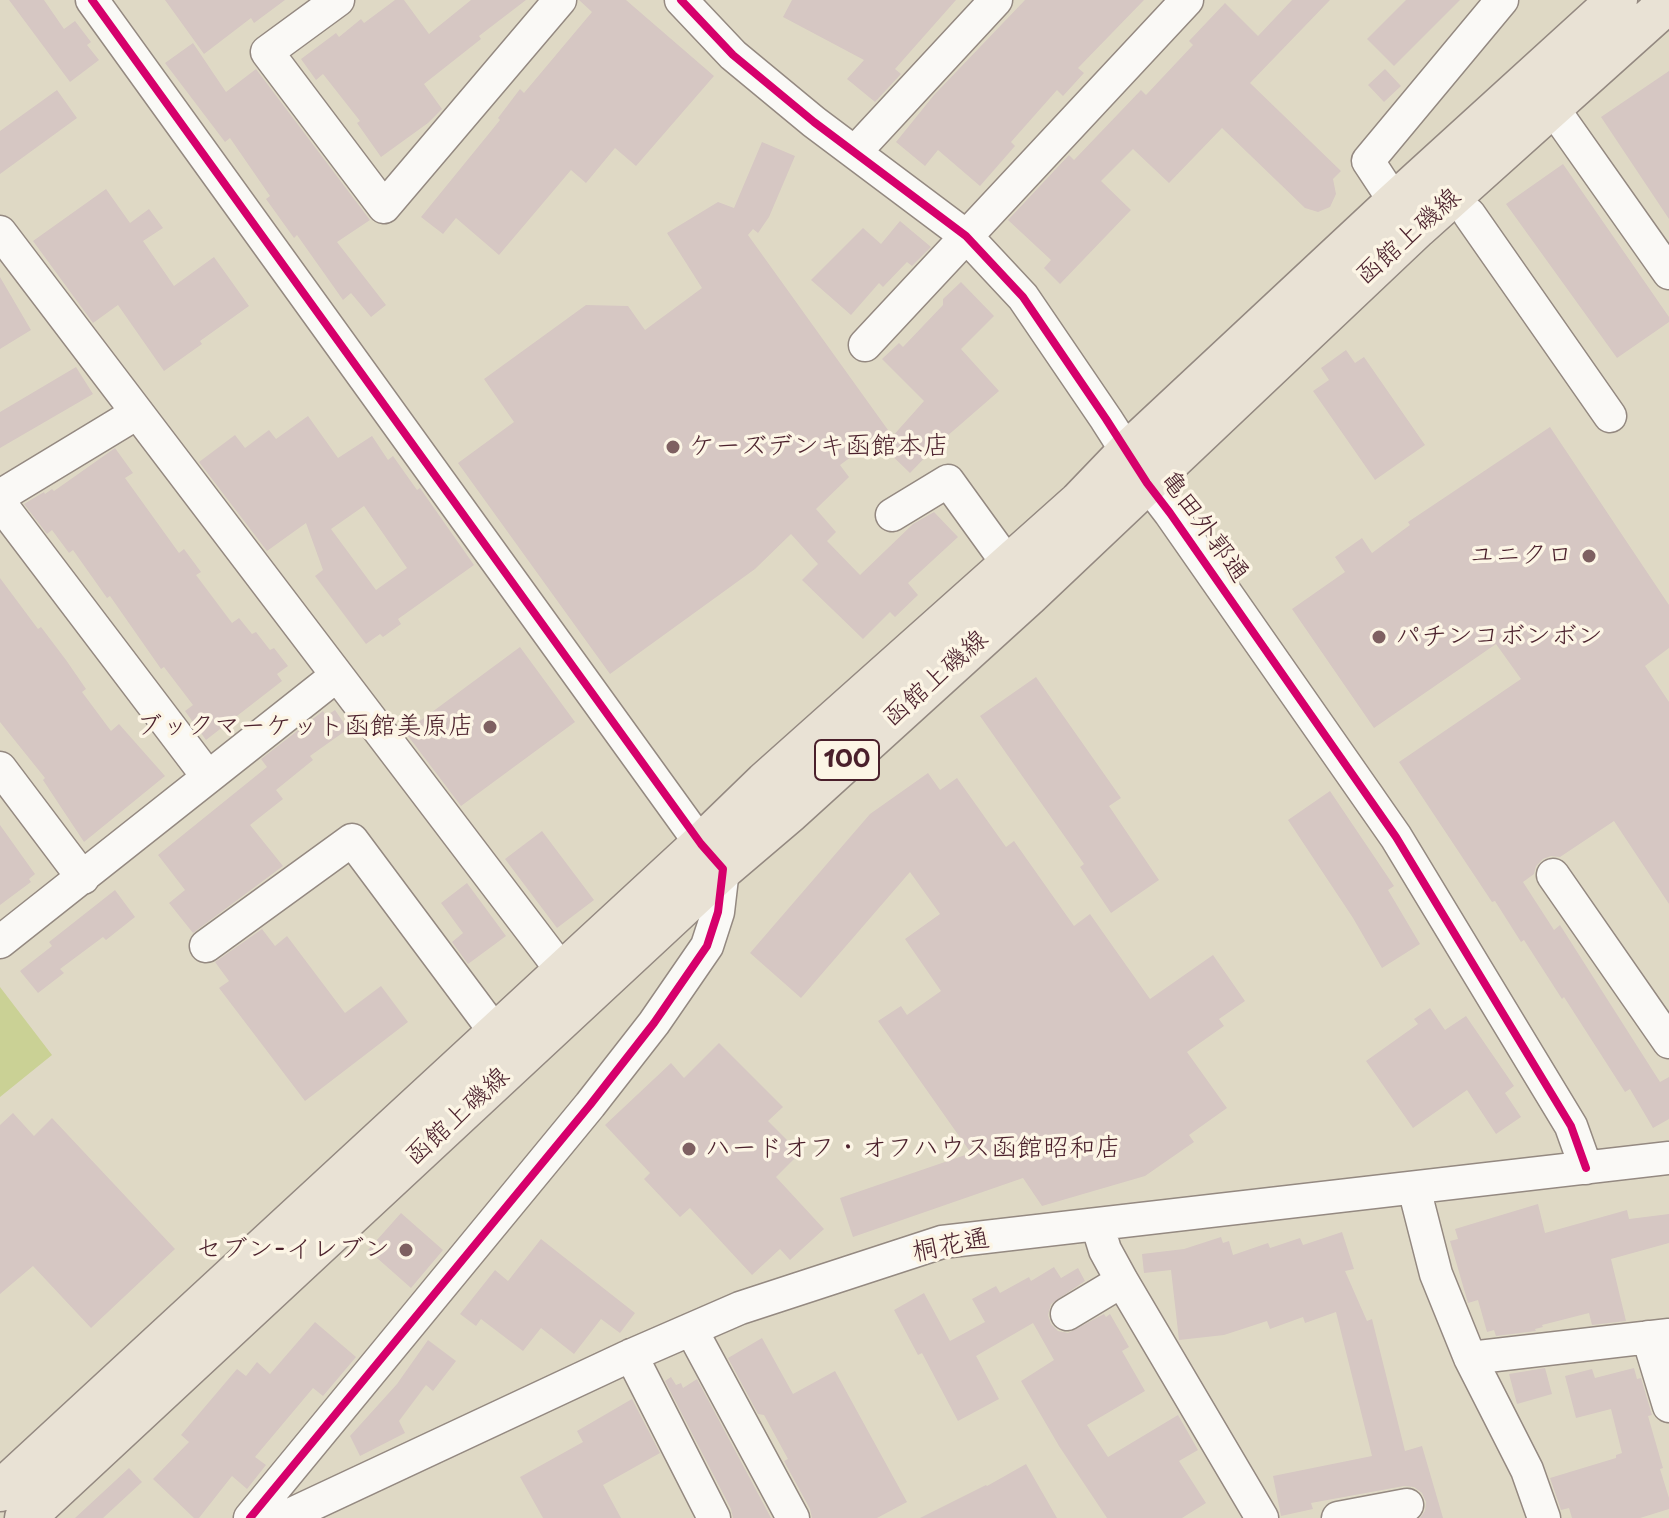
<!DOCTYPE html>
<html>
<head>
<meta charset="utf-8">
<style>
  body { margin:0 }
  canvas { display:block; background:#dfd9c5 }
</style>
</head>
<body>
<canvas width="1669" height="1518"></canvas>
<script>
const g = document.querySelector('canvas').getContext('2d');
g.lineJoin = 'round';
function fill(path, color) {
  g.fillStyle = color;
  g.fill(path, 'evenodd');
}
function toPath(rows) {
  const path = new Path2D();
  for (const r of rows) {
    path.moveTo(r[0], r[1]);
    for (let i = 2; i < r.length; i += 2) path.lineTo(r[i], r[i + 1]);
  }
  return path;
}
function strokePath(path, color, width, dash) {
  g.strokeStyle = color;
  g.lineWidth = width;
  g.lineCap = dash ? 'butt' : 'round';
  g.setLineDash(dash || []);
  g.stroke(path);
}
function label(font, color, halo, rows, align = 'center') {
  g.font = font + ' "Playpen Sans","Klee One",sans-serif';
  g.lineWidth = 7;
  g.setLineDash([]);
  g.textBaseline = 'middle';
  g.strokeStyle = halo;
  g.fillStyle = color;
  for (const [text, x, y, turn = 0] of rows) {
    g.save();
    g.translate(x, y);
    g.rotate((+turn || 0) * Math.PI / 180);
    g.textAlign = isNaN(turn) ? turn : align;
    if (halo) g.strokeText(text, 0, 0);
    g.fillText(text, 0, 0);
    g.restore();
  }
}
fill(toPath([
  [0,987,52,1055,0,1097]
]), '#cad195');
fill(toPath([
  [9,0,44,0,64,29,75,21,91,42,87,45,99,60,70,82],
  [165,0,285,0,254,23,251,18,204,54],
  [395,0,404,0,429,34,471,0,526,0,479,36,481,39,424,84,442,109,428,123,381,157,357,123,360,121,323,74,316,80,301,59,336,33,339,37,361,19,364,23],
  [579,0,626,0,714,76,636,166,615,148,586,183,571,170,499,255,456,218,443,234,421,217,500,120,498,118,520,89,524,93,592,12],
  [792,0,956,0,895,69,901,74,875,102,847,79,864,60,783,17],
  [1025,0,1144,0,1078,68,1084,73,1063,96,1057,90,1011,142,1015,146,980,186,938,150,925,166,896,142,934,95],
  [1292,0,1330,0,1250,83,1341,171,1333,179,1336,194,1330,207,1318,212,1305,208,1222,128,1169,183,1133,149,1101,181,1131,210,1060,284,1044,268,1051,260,1008,220,1069,155,1074,160,1141,90,1146,95,1193,45,1189,41,1225,3,1258,36],
  [1406,0,1460,0,1394,66,1367,39],
  [193,43,226,92,256,69,370,220,337,242,386,305,371,317,351,293,343,300,297,235,294,238,266,199,270,196,230,138,225,142,165,63],
  [1385,69,1401,86,1384,102,1368,85],
  [1669,71,1669,219,1601,117],
  [57,90,77,118,0,174,0,131],
  [762,142,795,156,769,217,758,233,753,229,748,235,888,430,840,465,849,477,816,509,836,532,827,541,860,575,913,524,934,512,958,537,908,583,918,595,895,617,890,612,863,639,802,580,818,564,791,534,755,569,610,674,458,463,514,422,484,379,586,305,628,306,645,330,702,288,667,233,718,202,734,208],
  [1563,164,1669,317,1669,322,1617,358,1506,204],
  [106,189,130,223,149,209,163,228,143,241,174,286,214,257,249,306,200,341,202,344,164,371,118,305,93,323,33,241],
  [900,221,931,247,912,266,907,262,883,287,879,283,851,315,811,280,863,228,881,244],
  [0,277,31,330,0,349],
  [961,282,994,316,961,349,999,391,938,444,910,473,883,447,924,401,882,359,899,343,903,347,943,305,943,299],
  [1346,350,1355,363,1364,357,1425,445,1375,480,1313,391,1329,380,1321,368],
  [76,367,93,394,0,448,0,412],
  [308,416,338,458,372,436,388,460,393,456,417,490,420,488,474,565,398,619,401,624,383,637,380,634,366,644,315,576,323,570,306,523,267,551,199,462,235,435,245,448,269,430,276,439],
  [364,506,407,568,376,590,331,529],
  [1550,427,1669,605,1669,648,1645,666,1669,702,1669,904,1614,821,1560,857,1551,856,1543,859,1536,866,1534,874,1523,882,1554,930,1560,925,1660,1082,1669,1077,1669,1119,1653,1128,1630,1089,1625,1092,1564,997,1562,999,1524,940,1521,942,1495,901,1492,902,1399,762,1521,679,1496,644,1374,728,1292,609,1345,572,1335,557,1362,538,1372,553,1410,525,1408,522],
  [115,448,133,473,125,478,179,553,184,549,201,572,196,575,232,623,239,618,252,634,256,632,270,650,274,648,288,666,277,674,282,681,206,740,185,711,193,705,164,667,161,669,110,596,107,598,73,550,69,553,52,530,47,534,24,504,44,492,45,494,52,489,54,491],
  [0,578,38,629,41,627,66,660,86,689,82,692,111,731,119,724,165,776,84,842,43,780,45,778,0,722],
  [520,647,575,722,461,806,405,732],
  [1036,677,1121,798,1109,806,1159,880,1111,913,1080,867,1084,864,980,716],
  [335,710,348,729,310,756,313,760,276,790,283,799,250,825,283,866,193,933,169,903,185,890,158,855,267,767,261,759,323,711,326,716],
  [928,773,940,790,957,778,1006,847,1014,841,1074,926,1090,914,1150,999,1213,955,1245,1001,1219,1019,1224,1026,1187,1052,1227,1108,1189,1135,1194,1142,1145,1176,1042,1206,1023,1178,853,1237,840,1198,971,1153,878,1021,901,1006,907,1015,941,991,905,939,940,914,910,872,801,998,750,953,870,814],
  [1330,791,1394,886,1388,890,1420,944,1382,968,1353,918,1288,820],
  [0,825,35,874,29,879,31,882,0,905],
  [542,831,594,900,557,928,505,859],
  [467,883,506,936,468,964,452,942,463,933,441,903],
  [115,890,135,917,106,940,103,937,60,969,64,973,38,993,20,971,52,946,49,942],
  [262,929,275,946,287,936,345,1013,381,986,408,1022,305,1101,219,988,229,981,215,962],
  [1430,1008,1445,1030,1466,1016,1514,1086,1505,1093,1521,1117,1496,1134,1467,1090,1413,1128,1366,1061,1418,1024,1414,1019],
  [719,1043,783,1107,768,1121,800,1153,776,1177,824,1229,790,1260,780,1249,752,1275,690,1208,680,1217,644,1179,650,1173,605,1125,671,1063,684,1078],
  [13,1113,34,1136,52,1118,175,1249,91,1328,33,1266,0,1294,0,1125],
  [1538,1204,1545,1233,1627,1210,1629,1219,1669,1214,1669,1243,1611,1259,1626,1321,1592,1325,1589,1313,1542,1325,1543,1327,1535,1329,1536,1331,1496,1336,1494,1330,1487,1332,1478,1300,1468,1303,1450,1241,1458,1239,1455,1229],
  [401,1213,443,1250,411,1288,368,1250],
  [1342,1232,1354,1269,1345,1271,1367,1321,1372,1319,1405,1451,1422,1446,1443,1518,1420,1518,1425,1511,1426,1502,1422,1493,1414,1487,1404,1486,1311,1503,1313,1509,1281,1516,1273,1476,1372,1456,1336,1312,1305,1323,1303,1317,1270,1329,1267,1321,1224,1335,1179,1340,1171,1270,1144,1273,1142,1254,1184,1249,1221,1237,1223,1243,1229,1241,1233,1255,1268,1243,1270,1248,1300,1238,1303,1245],
  [541,1239,635,1313,620,1333,601,1319,574,1354,541,1328,523,1351,481,1319,476,1326,460,1314,495,1270,508,1281],
  [1054,1267,1061,1278,1078,1268,1085,1281,1051,1304,1048,1315,1051,1324,1058,1331,1068,1333,1104,1314,1106,1317,1110,1314,1129,1347,1122,1351,1145,1391,1087,1425,1108,1457,1178,1415,1198,1450,1179,1461,1206,1503,1182,1518,1107,1518,1059,1446,1021,1381,1054,1360,1033,1323,976,1356,999,1399,958,1421,922,1353,918,1355,894,1310,924,1293,950,1341,985,1322,972,1299,996,1286,1000,1293,1029,1277,1031,1281],
  [315,1322,356,1357,323,1396,313,1388,255,1457,266,1465,247,1489,232,1476,199,1518,194,1518,153,1479,189,1442,181,1435,237,1369,246,1376,257,1362,270,1374],
  [762,1338,793,1394,835,1371,907,1502,877,1518,812,1518,810,1509,784,1461,788,1459,764,1415,758,1414,728,1358],
  [428,1340,456,1361,433,1391,426,1385,399,1421,405,1433,360,1456,350,1436,397,1384],
  [1545,1368,1552,1394,1517,1404,1509,1374],
  [1634,1368,1637,1379,1641,1378,1652,1415,1648,1416,1663,1468,1660,1469,1669,1498,1669,1509,1640,1518,1572,1518,1569,1508,1561,1510,1550,1478,1616,1458,1616,1455,1622,1453,1611,1409,1576,1418,1565,1376,1592,1369,1595,1378],
  [671,1377,676,1385,681,1383,683,1388,697,1379,771,1518,733,1518,731,1509,665,1381],
  [632,1399,660,1453,603,1485,621,1518,543,1518,520,1477,583,1442,577,1431],
  [1026,1464,1057,1518,920,1518,986,1485,987,1486],
  [129,1468,142,1482,103,1518,75,1518]
]), '#d6c7c3');
const minor = toPath([
  [92,0,701,844,723,869,718,912,707,946,654,1023,590,1105,250,1518],
  [338,0,267,52,384,207,560,0],
  [681,0,733,55,814,122,966,236,1023,297,1106,419,1147,483,1170,513,1396,837,1571,1126,1586,1168],
  [1552,107,1669,273],
  [855,152,996,0],
  [1469,214,1610,416],
  [1409,219,1395,202,1368,161,1502,0],
  [0,232,563,972],
  [865,345,1187,0],
  [0,496,137,413],
  [0,503,208,777],
  [892,515,948,481,1021,582],
  [0,768,83,878],
  [1553,875,1669,1042],
  [0,942,336,676],
  [206,946,352,840,496,1033],
  [1414,1188,1436,1274,1470,1358,1527,1470,1544,1518],
  [1097,1224,1105,1250,1122,1281,1262,1518],
  [1067,1314,1122,1281],
  [692,1331,793,1518],
  [1648,1337,1669,1406],
  [631,1355,714,1518],
  [1470,1358,1669,1335],
  [283,1518,625,1358,740,1308,942,1242,1669,1158],
  [1338,1518,1407,1505]
]);
const major = toPath([
  [0,1491,701,844,765,782,1079,502,1127,452,1395,202,1617,0],
  [25,1518,723,869,790,812,1029,595,1417,228,1669,2]
]);
strokePath(minor, '#948981', 35);
strokePath(major, '#948981', 43);
strokePath(minor, '#faf9f6', 32);
strokePath(major, '#e9e2d5', 40);
strokePath(toPath([
  [92,0,701,844,723,869,718,912,707,946,654,1023,590,1105,250,1518],
  [681,0,733,55,814,122,966,236,1023,297,1106,419,1147,483,1170,513,1396,837,1571,1126,1586,1168]
]), '#d6006c', 8);
for (const [x, y, r, color] of [
  [673,447,8,"#7e6061"],
  [1589,556,8,"#7e6061"],
  [1379,637,8,"#7e6061"],
  [490,727,8,"#7e6061"],
  [689,1149,8,"#7e6061"],
  [406,1250,8,"#7e6061"]
]) {
  const dot = new Path2D();
  dot.arc(x, y, r, 0, 2 * Math.PI);
  g.fillStyle = color;
  g.fill(dot);
  strokePath(dot, '#fcf5e5', 3);
}
for (const [x, y, w] of [
  [847,760,64]
]) {
  const box = new Path2D();
  box.roundRect(x - w / 2, y - 20, w, 40, 6);
  g.fillStyle = '#fcf5e5';
  g.fill(box);
  strokePath(box, '#4a1f2b', 2);
}
label('bold 24px', '#4a1f2b', null, [
  ["100",847,760]
]);
label('26px', '#4a1f2b', '#fcf5e5', [
  ["函館上磯線",1409,237,-42],
  ["亀田外郭通",1204,527,54],
  ["函館上磯線",936,679,-42],
  ["函館上磯線",458,1117,-43],
  ["桐花通",951,1246,-11]
]);
label('26px', '#4a1f2b', '#fcf5e5', [
  ["ケーズデンキ函館本店",689,447],
  ["ユニクロ",1573,556,"right"],
  ["パチンコボンボン",1395,637],
  ["ブックマーケット函館美原店",474,727,"right"],
  ["ハードオフ・オフハウス函館昭和店",705,1149],
  ["セブン-イレブン",390,1250,"right"]
], 'left');
</script>
</body>
</html>
